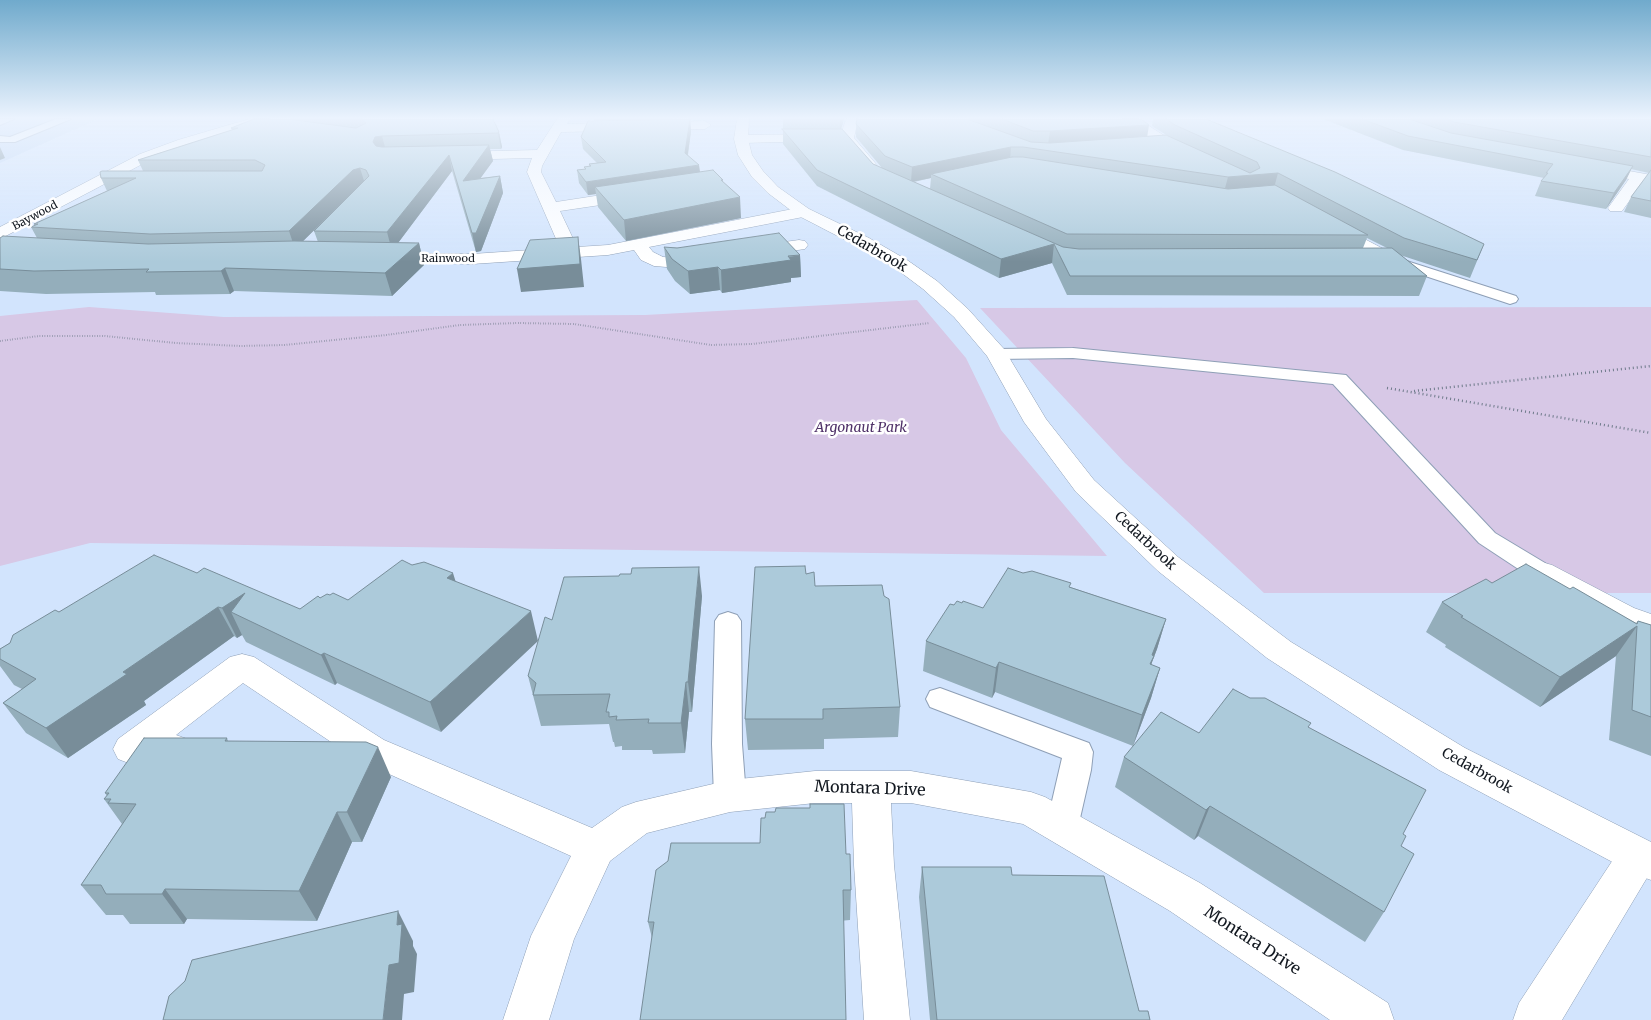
<!DOCTYPE html>
<html>
<head>
<meta charset="utf-8">
<style>
  body { margin:0 }
  canvas { display:block; background:#d2e4fd }
</style>
</head>
<body>
<canvas width="1651" height="1020"></canvas>
<script>
const g = document.querySelector('canvas').getContext('2d');
g.lineJoin = 'round';
function fill(path, color) {
  g.fillStyle = color;
  g.fill(path, 'evenodd');
}
function toPath(rows) {
  const path = new Path2D();
  for (const r of rows) {
    path.moveTo(r[0], r[1]);
    for (let i = 2; i < r.length; i += 2) path.lineTo(r[i], r[i + 1]);
  }
  return path;
}
function strokePath(path, color, width, dash) {
  g.strokeStyle = color;
  g.lineWidth = width;
  g.lineCap = dash ? 'butt' : 'round';
  g.setLineDash(dash || []);
  g.stroke(path);
}
function label(font, color, halo, rows, align = 'center') {
  g.font = font + ' Merriweather,serif';
  g.lineWidth = 5;
  g.setLineDash([]);
  g.textBaseline = 'middle';
  g.strokeStyle = halo;
  g.fillStyle = color;
  for (const [text, x, y, turn = 0] of rows) {
    g.save();
    g.translate(x, y);
    g.rotate((+turn || 0) * Math.PI / 180);
    g.textAlign = isNaN(turn) ? turn : align;
    if (halo) g.strokeText(text, 0, 0);
    g.fillText(text, 0, 0);
    g.restore();
  }
}
fill(toPath([
  [0,119,98,119,0,163]
]), '#c1d7f6');
fill(toPath([
  [917,300,966,358,1001,430,1107,556,90,543,0,566,0,316,89,307,224,317,645,315],
  [1651,307,1651,593,1264,593,1125,463,980,308]
]), '#d7c8e6');
const service = toPath([
  [0,119,14,119,0,125,0,119],
  [56,119,71,119,15,142,0,142,0,136,10,137,56,119],
  [1391,256,1516,296,1518,299,1516,302,1510,304,1504,302,1386,263,1384,260,1386,257,1391,256],
  [1073,348,1346,375,1495,533,1550,566,1553,572,1550,578,1541,580,1532,578,1479,543,1333,384,1073,358,996,359,990,358,987,354,990,350,996,349,1073,348],
  [728,612,737,615,741,621,742,744,746,796,741,805,730,809,719,805,714,796,712,744,715,621,719,615,728,612],
  [940,688,1089,743,1093,752,1091,770,1078,827,1073,837,1062,841,1051,837,1046,827,1062,758,930,707,926,699,930,691,940,688]
]);
const minor = toPath([
  [249,119,270,119,268,122,188,146,150,160,0,239,0,227,140,154,178,140,249,119],
  [557,119,570,119,567,124,705,121,711,125,705,129,561,132,542,166,541,172,556,202,634,190,639,192,642,195,639,198,634,200,560,211,577,247,608,245,803,207,809,209,811,212,809,215,803,217,649,247,653,252,663,257,679,258,702,254,708,255,711,259,708,263,679,268,654,266,641,260,634,250,608,255,472,264,380,262,377,258,380,254,386,253,472,254,560,248,527,172,532,158,453,160,446,156,453,152,537,150,557,119],
  [846,119,858,119,854,138,876,164,874,167,864,167,840,138,846,119],
  [1123,119,1138,119,1171,140,1193,150,1195,153,1188,157,1161,146,1123,119],
  [819,134,824,135,826,138,824,141,741,143,734,139,741,135,819,134],
  [1591,164,1651,175,1651,183,1643,182,1622,211,1610,211,1608,208,1629,179,1586,171,1584,168,1586,165,1591,164],
  [1332,222,1397,256,1400,260,1397,264,1391,265,1385,264,1326,231,1324,227,1326,223,1332,222],
  [799,240,805,241,808,245,805,249,755,256,749,255,746,251,749,247,755,246,799,240],
  [1541,562,1552,565,1634,608,1651,614,1651,637,1612,624,1530,579,1526,572,1530,565,1541,562],
  [242,654,254,657,384,740,592,828,622,807,636,802,730,780,815,771,911,771,1031,792,1045,797,1200,883,1388,1003,1394,1020,1330,1020,1170,911,1023,824,911,803,891,803,894,865,910,1020,864,1020,854,865,852,803,815,803,730,812,647,833,610,861,574,939,549,1020,503,1020,531,936,571,856,358,760,243,683,176,735,187,739,192,749,187,759,174,764,131,764,118,759,113,749,118,739,230,657,242,654],
  [1638,838,1651,843,1651,871,1562,1020,1513,1020,1519,1003,1624,843,1638,838]
]);
const tertiary = toPath([
  [737,119,749,119,748,139,752,155,763,171,778,187,809,209,869,238,907,260,937,281,968,309,1004,349,1046,419,1094,480,1178,557,1291,642,1465,748,1651,842,1651,880,1637,875,1439,770,1267,658,1158,571,1076,492,1024,422,987,356,954,317,923,289,895,268,857,246,797,215,768,193,752,177,738,155,734,139,737,119]
]);
strokePath(service, '#8e9fb6', 2);
strokePath(minor, '#8e9fb6', 1);
strokePath(tertiary, '#8e9fb6', 1);
strokePath(toPath([
  [0,341,39,336,105,336,176,343,240,346,284,345,386,335,460,325,518,323,574,324,711,345,752,344,930,323]
]), '#6e7a8a', 2, [0.5, 2]);
strokePath(toPath([
  [1387,388,1651,433],
  [1414,391,1651,366]
]), '#6e7a8a', 2.5, [1, 3]);
fill(service, '#fff');
fill(minor, '#fff');
fill(tertiary, '#fff');
fill(toPath([
  [254,119,493,119,499,132,502,147,501,149,490,149,493,161,480,178,500,176,503,193,481,251,476,252,452,171,398,243,419,243,424,265,392,296,234,291,230,294,156,295,155,292,46,294,0,291,0,238,37,238,31,227,35,226,34,224,107,191,101,178,143,171,138,160,232,130,231,128],
  [355,190,314,231,318,242,303,241],
  [594,119,690,119,691,131,688,155,700,172,723,180,723,182,741,218,626,241,598,207,596,194,588,195,579,183,577,170,585,169,584,167,589,166,589,164,597,163,583,149,581,137,594,121],
  [783,119,844,119,841,129,873,164,882,168,856,137,856,124,857,119,1141,119,1147,136,1168,136,1152,126,1153,119,1206,119,1484,244,1470,278,1400,255,1427,276,1419,296,1067,295,1052,263,999,278,817,186,783,144],
  [931,178,930,189,914,182],
  [1367,238,1387,248,1363,248],
  [1323,119,1651,119,1651,218,1624,212,1631,197,1649,173,1631,169,1626,180,1606,209,1535,196,1541,181,1544,178,1403,150],
  [664,247,800,255,801,277,791,278,791,282,722,293,720,290,690,294,675,281,667,269],
  [412,565,441,732,337,683,335,685,246,642,242,635,237,638,234,636,144,701,146,705,68,758,26,733,3,703,22,689,14,685,0,666,0,649,59,612,197,573,300,609,320,598,330,595,348,600],
  [806,574,900,707,898,737,824,739,824,749,748,750,745,719],
  [1492,583,1570,589,1636,623,1638,621,1651,625,1651,756,1609,740,1616,656,1540,707,1445,647,1446,645,1426,632,1442,602],
  [1070,587,1166,619,1157,649,1151,665,1160,668,1151,698,1133,746,995,692,992,698,923,671,926,641,954,605,983,608],
  [702,596,692,712,689,712,685,753,653,754,652,750,622,750,622,746,615,747,614,742,613,742,609,724,541,726,528,676,552,620],
  [1309,728,1403,834,1384,912,1365,942,1198,836,1194,840,1115,787,1124,757,1199,733],
  [227,738,228,741,391,777,362,842,352,842,317,921,187,919,184,924,130,924,123,915,106,915,81,885,122,824,104,799,107,796,105,793],
  [775,812,846,854,851,890,850,920,652,938,648,922,760,843,765,818],
  [922,867,1012,875,1139,1011,1150,1020,930,1020,919,897]
]), '#94aebb');
fill(toPath([
  [690,119,691,131,686,166,685,153],
  [840,119,844,119,840,132],
  [1149,125,1147,138,1048,145,1050,131],
  [499,132,502,147,501,149,498,133],
  [382,136,386,151,379,153,373,142,375,137],
  [489,145,493,161,467,197,463,181],
  [0,147,5,158,0,160],
  [1011,147,1010,161,931,174,931,178,911,182,912,167],
  [449,155,452,171,392,251,387,232],
  [699,165,701,178,595,187,596,194,588,195,586,182],
  [1633,166,1626,180,1606,209,1614,193],
  [360,168,365,184,358,187,295,249,289,231,353,170],
  [1278,173,1274,188,1224,192,1228,177],
  [500,176,503,193,481,251,476,252,472,233],
  [740,197,741,218,626,241,624,220],
  [578,237,581,259,584,287,521,292,517,269],
  [419,243,424,265,392,296,385,273],
  [1054,244,1052,263,999,278,1001,259],
  [800,255,801,277,791,278,791,282,722,293,721,270],
  [718,267,720,290,690,294,688,271],
  [225,268,234,291,230,294,221,271],
  [699,567,702,596,692,712,688,682],
  [453,573,462,602,447,578],
  [245,593,231,612,242,635,237,638,222,608],
  [218,607,234,636,144,701,146,705,68,758,46,728,123,672],
  [531,611,538,641,441,732,430,702],
  [1166,619,1157,649,1152,662,1145,686,1152,655],
  [1637,626,1616,656,1540,707,1560,677],
  [324,653,337,683,335,685,321,655],
  [999,662,995,692,992,698,996,668],
  [1160,668,1151,698,1133,746,1142,715],
  [686,682,689,712,685,753,681,723],
  [378,747,391,777,362,842,347,812],
  [1210,806,1198,836,1194,840,1206,810],
  [337,812,352,842,317,921,299,891],
  [165,889,187,919,184,924,162,894],
  [398,911,413,941,413,946,417,954,414,992,404,994,402,1020,383,1020,389,965,397,925]
]), '#788d99');
const building = toPath([
  [254,119,288,119,356,128,366,123,361,119,493,119,499,132,498,133,382,136,375,137,373,142,376,146,382,147,489,145,463,181,500,176,476,233,472,233,449,155,387,232,314,231,369,176,366,170,360,168,353,170,289,231,150,234,31,227,38,224,34,224,136,178,101,178,100,172,102,171,262,171,265,165,255,160,138,160,238,128,231,128,254,119],
  [690,119,685,153,699,165,586,182,577,170,586,169,584,167,591,166,589,164,606,162,581,137,588,121,690,119],
  [857,119,967,119,1031,142,1050,143,1166,135,1250,173,1260,168,1257,162,1175,125,1166,119,1206,119,1335,172,1484,244,1477,260,1404,238,1278,173,1228,177,1023,147,1011,147,912,167,885,156,856,124,857,119],
  [1002,119,1141,119,1149,125,1050,131,1033,131,1002,119],
  [1362,119,1409,119,1451,133,1633,166,1614,193,1541,181,1548,173,1546,173,1553,164,1408,136,1362,119],
  [1447,119,1651,119,1651,157,1454,122,1447,119],
  [782,129,842,129,873,164,1063,247,1079,249,1392,248,1427,276,1070,276,1054,244,1001,259,817,170,782,129],
  [1012,157,1023,157,1228,189,1275,185,1368,235,1067,234,931,174,1012,157],
  [713,170,723,180,721,180,740,197,624,220,595,187,713,170],
  [1651,170,1651,201,1631,197,1651,170],
  [779,233,800,255,788,256,791,260,721,270,718,267,688,271,672,259,664,247,677,248,779,233],
  [3,236,148,244,294,241,419,243,385,273,225,268,221,271,146,272,149,269,34,271,0,269,0,238,3,236],
  [578,237,580,264,517,269,530,240,578,237],
  [154,555,197,573,204,568,300,609,318,596,320,598,327,594,330,595,333,593,348,600,402,560,412,565,424,562,453,573,447,578,531,611,430,702,324,653,321,655,231,612,245,593,222,608,218,607,123,672,127,674,46,728,3,703,36,679,0,659,0,649,10,643,13,635,55,610,59,612,154,555],
  [1526,564,1570,589,1573,587,1637,624,1638,621,1651,625,1651,717,1632,710,1637,626,1560,677,1461,617,1463,616,1442,602,1486,579,1492,583,1526,564],
  [805,566,806,574,814,572,815,586,882,585,884,596,889,599,900,707,823,709,823,719,745,719,755,567,805,566],
  [699,567,688,682,686,682,681,723,648,723,649,719,616,720,617,716,609,717,609,712,606,712,610,694,533,695,536,683,528,676,545,617,552,620,564,577,619,576,620,574,631,574,632,568,699,567],
  [1008,568,1023,573,1032,571,1071,583,1069,587,1166,619,1152,655,1154,656,1150,664,1160,668,1142,715,999,662,996,668,926,641,950,604,954,605,957,601,962,603,963,601,983,608,1008,568],
  [1233,689,1250,698,1265,698,1311,723,1308,727,1426,790,1403,834,1406,836,1401,846,1414,854,1384,912,1210,806,1206,810,1124,757,1161,712,1199,733,1233,689],
  [144,738,227,738,225,741,366,742,378,747,347,812,337,812,299,891,165,889,162,894,106,894,101,885,81,885,136,804,108,803,111,799,104,799,109,793,105,793,144,738],
  [810,804,844,804,846,854,850,854,851,890,843,890,846,1020,640,1020,654,922,648,922,656,870,668,861,671,843,760,843,761,818,765,818,766,812,775,812,776,808,810,808,810,804],
  [922,867,1011,867,1012,875,1104,876,1139,1011,1148,1011,1150,1020,937,1020,922,867],
  [398,911,397,925,402,924,399,963,389,965,383,1020,163,1020,169,996,185,981,192,960,398,911]
]);
fill(building, '#accada');
strokePath(building, '#788d99', 1);
const sky = g.createLinearGradient(0, 0, 0, 262);
sky.addColorStop(0, '#70aacc');
sky.addColorStop(0.45, '#ebf3fe');
sky.addColorStop(1, '#ebf3fe00');
g.fillStyle = sky;
g.fillRect(0, 0, 1651, 262);
label('11px', '#121820', '#fff', [
  ["Baywood",35,216,-28],
  ["Rainwood",448,259]
]);
label('14px', '#121820', '#fff', [
  ["Cedarbrook",872,249,30],
  ["Cedarbrook",1145,541,43],
  ["Cedarbrook",1477,771,29]
]);
label('italic 14px', '#503269', '#fff', [
  ["Argonaut Park",861,428]
]);
label('16px', '#121820', '#fff', [
  ["Montara Drive",870,789,2],
  ["Montara Drive",1252,941,33]
]);
</script>
</body>
</html>
